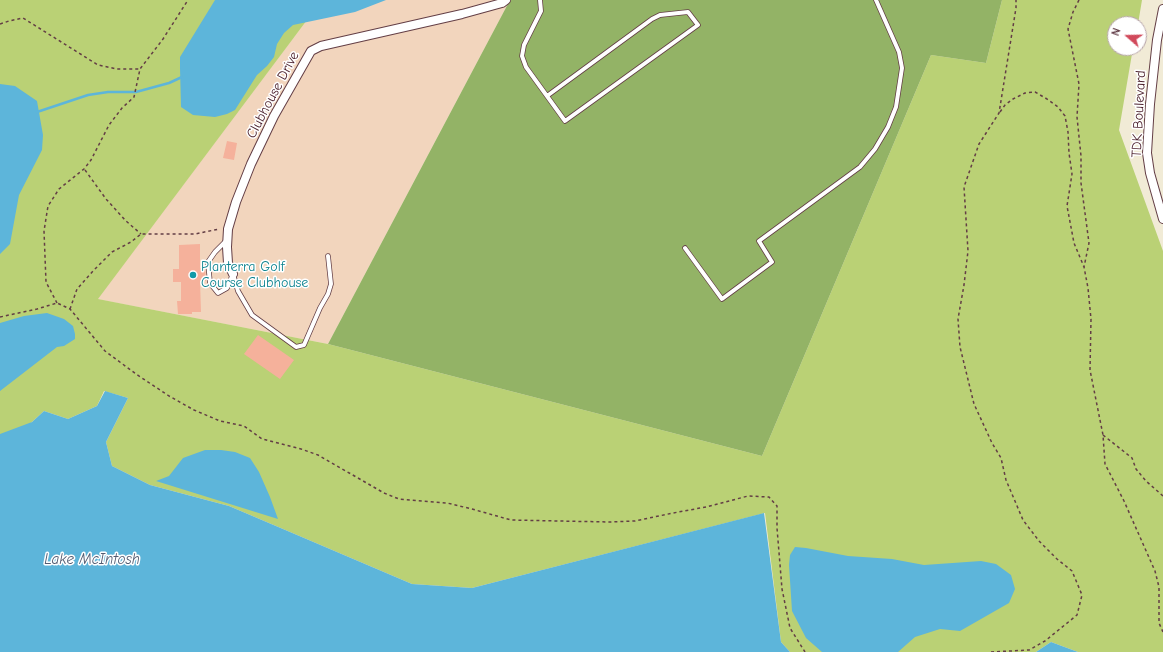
<!DOCTYPE html>
<html>
<head>
<meta charset="utf-8">
<style>
  body { margin:0 }
  #map { position:relative; width:1163px; height:652px; overflow:hidden; background:#f1ebd6; font-family:"Comic Neue",sans-serif }
  canvas { display:block }
  .north { position:absolute; left:1107px; top:16px; width:40px; height:40px; box-sizing:border-box; background:#fff; border:1px solid #b7a5aa; border-radius:50%; rotate:290deg; font-size:11px; font-weight:700; line-height:16px; text-align:center; color:#4a1f2b }
  .north::after { content:''; display:block; margin:auto; width:14px; height:18px; background:#d1495b; clip-path:polygon(50% 0,100% 100%,50% 72%,0 100%) }
</style>
</head>
<body>
<div id="map">
<canvas width="1163" height="652"></canvas>
<div class="north">N</div>
</div>
<script>
const g = document.querySelector('canvas').getContext('2d');
g.lineJoin = 'round';
function fill(path, color) {
  g.fillStyle = color;
  g.fill(path, 'evenodd');
}
function toPath(rows) {
  const path = new Path2D();
  for (const r of rows) {
    path.moveTo(r[0], r[1]);
    for (let i = 2; i < r.length; i += 2) path.lineTo(r[i], r[i + 1]);
  }
  return path;
}
function strokePath(path, color, width, dash) {
  g.strokeStyle = color;
  g.lineWidth = width;
  g.lineCap = dash ? 'butt' : 'round';
  g.setLineDash(dash || []);
  g.stroke(path);
}
function label(font, color, halo, rows, align = 'center') {
  g.font = font + ' "Comic Neue",sans-serif';
  g.lineWidth = 3;
  g.setLineDash([]);
  g.textBaseline = 'middle';
  g.strokeStyle = halo;
  g.fillStyle = color;
  for (const [text, x, y, turn = 0] of rows) {
    g.save();
    g.translate(x, y);
    g.rotate((+turn || 0) * Math.PI / 180);
    g.textAlign = isNaN(turn) ? turn : align;
    if (halo) g.strokeText(text, 0, 0);
    g.fillText(text, 0, 0);
    g.restore();
  }
}
fill(toPath([
  [322,0,510,0,328,344,97,299]
]), '#f2d5bd');
fill(toPath([
  [0,0,322,0,98,299,328,344,762,456,931,55,986,63,1002,0,1142,0,1138,24,1115,24,1115,48,1133,48,1119,130,1163,251,1163,652,1078,652,1051,642,1036,652,790,652,781,642,765,513,472,588,412,584,229,506,150,485,112,466,106,442,128,398,104,391,97,406,68,419,44,411,32,422,0,444]
]), '#bad175');
fill(toPath([
  [510,0,1002,0,986,63,931,55,762,456,328,344]
]), '#93b366');
fill(toPath([
  [215,0,386,0,355,12,293,25,284,33,277,44,274,57,267,66,257,75,235,110,227,114,215,117,193,115,181,107,180,68,180,57],
  [0,84,15,86,37,101,43,135,42,150,19,195,10,244,0,254],
  [47,313,64,319,73,326,75,334,75,339,64,346,57,347,0,391,0,323,24,316],
  [105,391,128,398,106,442,112,466,150,485,229,506,412,584,472,588,764,513,781,642,790,652,0,652,0,434,32,422,44,411,68,419,97,406],
  [205,450,221,450,235,452,250,458,259,472,270,497,278,519,156,481,169,476,183,458],
  [795,547,806,548,848,556,892,559,924,565,981,561,996,564,1011,575,1015,589,1009,603,960,631,940,629,915,637,898,652,822,652,806,638,792,611,789,565,790,555],
  [1051,642,1078,652,1036,652]
]), '#5db5da');
strokePath(toPath([
  [37,112,88,95,108,92,136,92,169,83,182,77]
]), '#5db5da', 2.5);
fill(toPath([
  [227,141,237,143,234,160,223,158],
  [200,244,200,268,205,268,206,281,200,281,201,312,192,312,192,314,178,314,177,301,181,301,181,282,173,282,173,269,179,269,179,245],
  [258,335,294,360,280,379,244,354]
]), '#f5b19b');
const service = toPath([
  [540,0,541,11,524,45,522,56,526,67,565,121,698,25,688,12,660,15,652,19,547,96],
  [226,241,215,252,208,262,210,283,218,293,227,288,233,274],
  [685,248,722,299,772,262,759,241,860,167,875,149,888,127,896,107,902,68,899,52,876,0],
  [233,274,238,291,252,315,296,347,304,345,320,308,328,294,331,284,328,256]
]);
const minor = toPath([
  [1163,9,1157,40,1150,104,1147,153,1150,173,1163,219],
  [233,274,228,263,227,247,228,229,236,202,251,164,274,116,311,51,321,46,462,14,502,3,506,0]
]);
strokePath(service, '#633e45', 5.5);
strokePath(minor, '#633e45', 10);
strokePath(toPath([
  [1079,0,1073,12,1068,29,1079,84,1077,117,1081,156,1081,183,1089,243,1084,267,1088,288,1091,319,1090,370,1103,435,1105,464,1124,501,1155,571,1159,587,1159,623,1163,632],
  [0,24,9,21,23,18,98,65,117,69,140,69],
  [1000,112,1005,105,1013,99,1025,93,1035,92,1047,99,1058,107,1065,116,1068,132,1069,153,1072,174,1067,206,1074,243,1084,267],
  [85,170,106,199,126,221,141,234],
  [57,303,46,282,44,231,48,206,59,189,84,169,91,160,109,125,122,108,134,97,140,69,163,39,188,0],
  [70,309,77,289,93,271,112,252,131,242,141,234,195,234,219,229],
  [0,317,37,309,57,303,70,309,105,351,136,374,169,396,194,410,220,421,244,426,262,439,301,449,318,455,384,493,399,499,447,503,472,509,511,520,609,522,635,521,673,513,706,507,748,496,769,497,777,506,777,528,782,589,790,628,805,652],
  [1103,435,1132,458,1136,469,1146,481,1163,496],
  [991,652,1029,650,1045,641,1077,615,1082,595,1072,571,1057,559,1039,541,1023,520,1006,480,1001,458,992,443,974,404,960,347,958,319,964,285,968,251,964,187,979,144,999,113,1016,8,1016,0]
]), '#633e45', 1.5, [3, 3]);
strokePath(service, '#fff', 4);
strokePath(minor, '#fff', 8);
for (const [x, y, r, color] of [
  [193,275,4,"#0f9aa8"]
]) {
  const dot = new Path2D();
  dot.arc(x, y, r, 0, 2 * Math.PI);
  g.fillStyle = color;
  g.fill(dot);
  strokePath(dot, '#fff', 1.5);
}
label('14px', '#4a1f2b', '#fff', [
  ["Clubhouse Drive",273,95,-62],
  ["TDK Boulevard",1139,114,-87]
]);
label('14px', '#0d838f', '#fff', [
  ["Planterra Golf",201,267],
  ["Course Clubhouse",201,283]
], 'left');
label('italic 15px', '#525b71', '#fff', [
  ["Lake McIntosh",92,560]
]);
</script>
</body>
</html>
